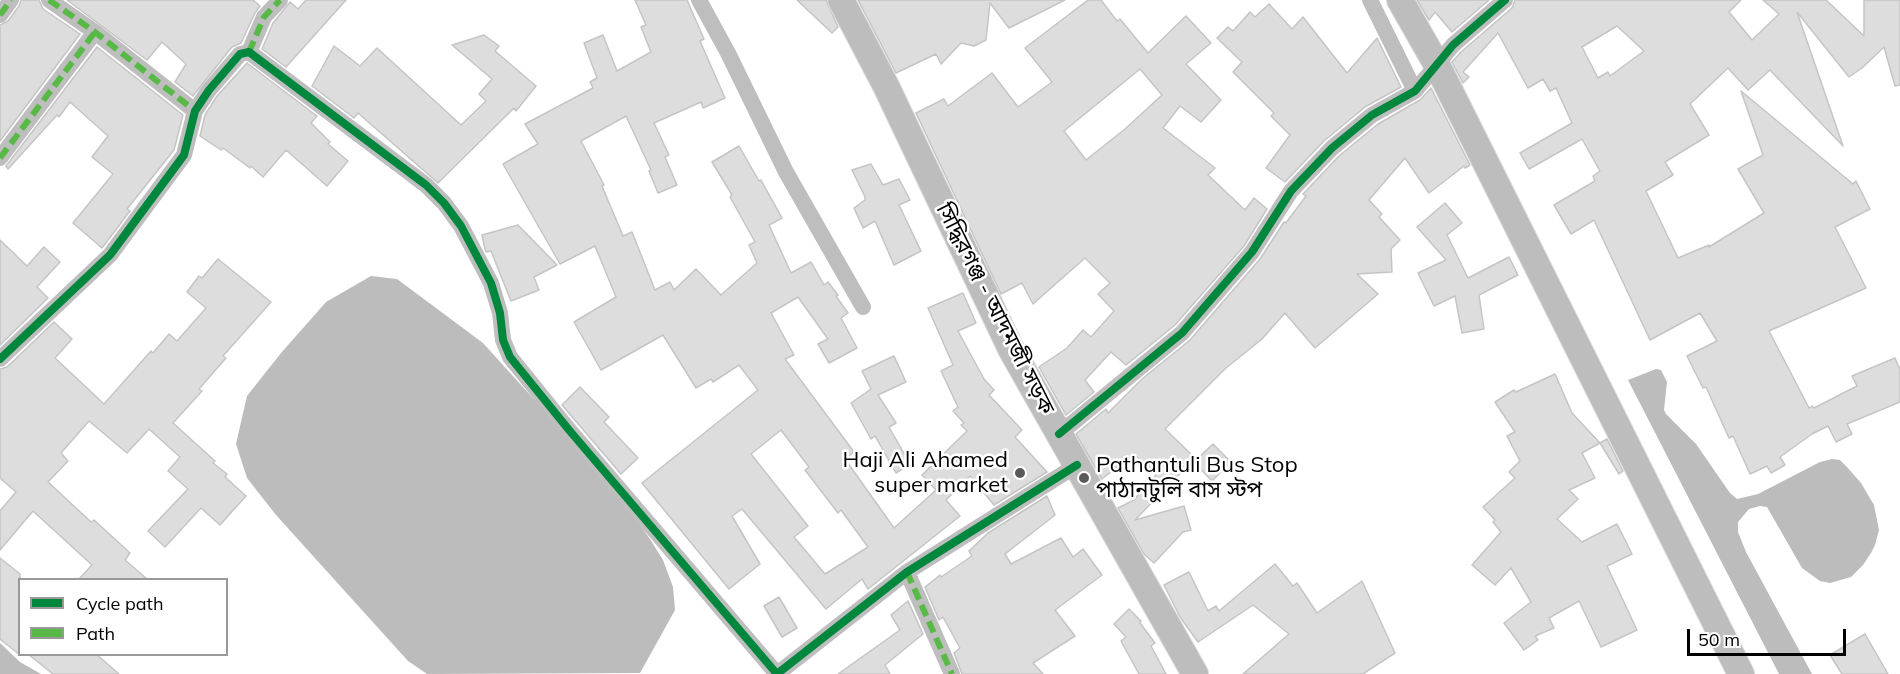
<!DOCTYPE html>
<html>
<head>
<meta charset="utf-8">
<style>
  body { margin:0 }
  #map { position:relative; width:1900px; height:674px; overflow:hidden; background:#fff; font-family:Mulish,sans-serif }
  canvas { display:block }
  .legend { position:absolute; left:18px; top:578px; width:210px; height:78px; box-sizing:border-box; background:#fff; border:2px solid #999; margin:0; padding:8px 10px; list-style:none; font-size:18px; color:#000 }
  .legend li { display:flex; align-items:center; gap:12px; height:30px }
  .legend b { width:30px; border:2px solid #999 }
  .scale { position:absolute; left:1687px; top:629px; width:159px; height:27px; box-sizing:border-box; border:3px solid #000; border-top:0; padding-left:8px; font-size:18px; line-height:21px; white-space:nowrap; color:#000; -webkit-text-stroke:4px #fff; paint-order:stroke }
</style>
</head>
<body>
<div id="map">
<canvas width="1900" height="674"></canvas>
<ul class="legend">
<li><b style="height:8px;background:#00873e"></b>Cycle path</li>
<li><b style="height:8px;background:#58b947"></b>Path</li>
</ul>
<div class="scale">50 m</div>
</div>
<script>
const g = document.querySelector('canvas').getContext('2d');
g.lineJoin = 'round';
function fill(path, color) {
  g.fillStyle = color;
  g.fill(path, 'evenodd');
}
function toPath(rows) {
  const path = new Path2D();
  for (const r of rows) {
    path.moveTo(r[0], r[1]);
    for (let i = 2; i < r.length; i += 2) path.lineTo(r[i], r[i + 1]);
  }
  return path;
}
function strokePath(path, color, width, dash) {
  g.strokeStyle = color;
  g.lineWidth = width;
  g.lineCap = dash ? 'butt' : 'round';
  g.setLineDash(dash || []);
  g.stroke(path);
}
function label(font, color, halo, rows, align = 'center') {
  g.font = font + ' Mulish,"Noto Sans Bengali",sans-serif';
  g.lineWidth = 5;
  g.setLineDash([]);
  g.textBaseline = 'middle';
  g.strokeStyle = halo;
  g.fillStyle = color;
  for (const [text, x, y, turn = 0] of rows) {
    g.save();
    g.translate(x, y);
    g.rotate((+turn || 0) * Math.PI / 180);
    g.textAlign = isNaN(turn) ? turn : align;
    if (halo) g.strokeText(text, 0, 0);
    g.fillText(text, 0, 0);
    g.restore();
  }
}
fill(toPath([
  [371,276,397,279,483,343,609,482,650,539,663,560,673,587,675,610,640,673,427,674,408,661,276,515,247,478,236,444,247,396,281,353,326,302],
  [1656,369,1661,370,1667,382,1664,410,1666,414,1696,444,1730,493,1737,499,1758,494,1820,462,1832,459,1840,460,1846,466,1861,483,1874,505,1879,530,1875,545,1871,553,1863,565,1851,577,1830,583,1820,581,1802,568,1767,507,1760,506,1749,509,1738,522,1738,532,1746,552,1812,674,1779,674,1628,380],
  [0,643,20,662,41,674,0,674]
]), '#bcbcbc');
const building = toPath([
  [21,0,39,0,43,9,80,34,0,141,0,25,8,21,19,6,21,0],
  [67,0,253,0,260,6,255,13,241,43,232,47,193,96,175,82,186,64,162,42,147,60,67,0],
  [306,0,346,0,286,67,262,49,273,23,290,2,298,9,306,0],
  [635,0,687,0,704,39,700,41,725,98,703,108,701,102,654,123,669,155,665,157,677,185,658,193,649,171,651,170,626,116,581,141,604,185,602,186,623,236,632,232,655,290,670,282,674,290,696,269,721,295,757,263,749,245,755,242,730,197,732,195,712,162,739,146,759,181,761,180,782,218,769,225,791,273,811,262,824,285,828,282,838,295,836,296,848,313,841,318,857,348,829,363,818,344,828,339,798,297,771,313,794,355,785,359,854,452,845,459,894,528,936,490,922,475,967,431,961,425,964,423,953,411,958,407,941,371,953,365,928,308,963,293,976,323,958,331,984,379,994,390,989,395,1022,430,1015,437,1047,472,994,505,970,476,946,500,960,516,868,589,862,579,826,609,742,509,732,516,760,564,729,589,642,483,758,390,739,365,713,382,711,379,696,388,663,335,601,370,574,322,616,297,595,246,560,264,503,164,538,144,525,124,593,88,590,82,597,78,584,43,603,35,617,71,651,52,641,27,646,25,635,0],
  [781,430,809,467,805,470,838,513,841,510,868,547,825,574,794,537,808,526,751,454,781,430],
  [797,0,826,0,838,27,832,33,797,0],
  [858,0,1065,0,1009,28,990,3,986,40,974,46,961,43,941,64,936,54,896,73,858,0],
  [1088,0,1101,0,1117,21,1120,19,1148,53,1186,16,1211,43,1186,64,1221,100,1201,122,1180,106,1163,128,1215,168,1208,175,1245,210,1254,198,1267,209,1244,246,1175,325,1126,365,1111,352,1085,380,1094,392,1066,415,1039,367,1067,348,1083,330,1091,337,1114,311,1098,294,1110,283,1085,258,1033,304,1022,283,1001,294,916,113,944,99,948,106,992,73,1018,107,1052,82,1025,48,1088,0],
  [1140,69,1162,95,1125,129,1086,160,1064,131,1140,69],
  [1417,0,1489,0,1452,32,1435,12,1429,20,1417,0],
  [1515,0,1741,0,1729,12,1752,40,1779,14,1763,0,1826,0,1864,36,1864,0,1900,0,1900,85,1895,86,1884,47,1862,68,1849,77,1797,12,1843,146,1770,70,1748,90,1728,68,1690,104,1709,135,1665,162,1673,175,1646,191,1678,258,1709,245,1709,247,1764,213,1738,169,1763,155,1741,91,1853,184,1856,181,1870,209,1835,227,1866,288,1769,331,1809,408,1812,406,1814,408,1857,386,1852,376,1895,358,1900,370,1900,402,1847,424,1852,434,1836,442,1828,426,1812,434,1780,457,1785,465,1771,473,1767,466,1750,474,1733,436,1729,438,1706,387,1703,388,1687,356,1717,341,1700,313,1650,340,1594,220,1571,234,1554,205,1595,181,1593,176,1600,171,1582,139,1529,169,1520,153,1572,123,1556,88,1550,91,1543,79,1528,88,1498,33,1463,72,1469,77,1463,83,1452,62,1461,52,1512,8,1515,0],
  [1617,26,1644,51,1610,76,1608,72,1598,78,1582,47,1617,26],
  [1269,4,1292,29,1303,17,1347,73,1377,38,1401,87,1365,107,1324,141,1285,182,1266,168,1290,135,1271,116,1274,113,1233,72,1242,62,1217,38,1228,27,1233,31,1250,12,1255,17,1269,4],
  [484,35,499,46,495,51,536,86,516,111,514,108,438,183,358,113,354,118,312,86,334,46,360,66,377,48,461,125,486,101,479,94,492,79,452,45,484,35],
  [97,47,183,115,174,150,127,209,130,211,102,248,73,223,113,174,92,157,108,136,70,102,59,117,57,115,8,169,6,166,97,47],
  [247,63,317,116,311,123,330,142,328,144,348,161,327,186,286,150,263,177,251,166,250,168,223,148,221,150,200,136,205,115,217,96,247,63],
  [1431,88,1470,165,1465,168,1464,166,1429,193,1405,158,1369,200,1382,214,1379,217,1400,240,1391,249,1392,272,1357,274,1378,294,1315,348,1285,313,1262,339,1226,368,1165,429,1195,458,1135,520,1184,506,1191,530,1183,532,1154,563,1144,554,1118,508,1134,500,1156,475,1134,454,1102,479,1076,434,1106,409,1108,413,1142,379,1190,340,1260,259,1284,222,1286,223,1306,196,1303,194,1339,156,1378,124,1420,100,1431,88],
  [871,164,883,185,899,179,910,200,899,205,921,251,894,265,875,221,863,228,854,208,865,200,865,197,852,170,871,164],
  [1445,203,1462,223,1447,235,1468,278,1509,257,1518,275,1479,295,1484,329,1462,333,1455,296,1434,306,1418,273,1446,260,1417,227,1445,203],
  [518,225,557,265,534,277,539,290,511,301,491,251,486,252,485,249,482,235,518,225],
  [0,240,27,266,44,247,60,262,37,287,48,298,0,345,0,240],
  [218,259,271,302,223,356,226,358,199,389,202,391,173,423,215,461,213,463,227,474,225,477,246,496,220,525,201,508,165,547,148,531,188,489,168,471,180,457,149,429,127,453,89,421,61,453,68,461,48,482,91,522,94,520,130,553,125,560,147,579,79,579,92,565,33,511,0,550,0,511,16,492,0,478,0,369,7,367,54,322,72,339,55,358,104,404,151,351,153,353,169,334,177,341,206,308,187,292,199,276,202,278,218,259],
  [894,356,906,382,878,395,896,423,889,427,910,464,896,473,875,436,871,439,851,403,871,389,862,371,894,356],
  [1555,374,1572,413,1600,443,1582,453,1595,478,1569,490,1578,499,1557,519,1582,542,1617,524,1632,554,1607,566,1637,630,1601,647,1579,601,1549,618,1554,628,1535,636,1538,640,1524,650,1504,623,1531,602,1511,568,1495,585,1472,565,1501,532,1493,522,1495,520,1483,507,1515,478,1509,472,1520,461,1507,436,1515,432,1495,402,1514,390,1516,392,1555,374],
  [580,387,609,417,604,422,638,458,621,474,562,405,580,387],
  [1607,439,1623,471,1619,474,1600,443,1607,439],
  [1213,444,1231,462,1212,481,1194,462,1213,444],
  [1047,496,1055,515,1005,554,1011,564,1061,538,1073,557,1083,549,1102,575,1055,610,1075,636,1033,663,1043,674,962,674,954,653,960,648,943,617,939,620,925,587,940,575,941,577,972,556,969,551,988,533,1047,496],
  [0,558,20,574,20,655,0,639,0,558],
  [1275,564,1293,586,1297,583,1317,613,1362,581,1395,653,1363,674,1243,674,1289,634,1253,605,1198,642,1180,617,1164,585,1189,572,1208,611,1216,606,1219,611,1275,564],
  [779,597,797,628,782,637,764,606,779,597],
  [908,601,923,634,885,665,890,674,838,674,900,630,891,615,908,601],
  [1129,609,1141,621,1140,623,1155,643,1151,646,1166,674,1139,674,1121,641,1126,637,1114,624,1129,609],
  [1865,634,1888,674,1842,674,1830,655,1865,634],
  [28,654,96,654,119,674,53,674,28,654]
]);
fill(building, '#ddd');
strokePath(building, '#c5c5c5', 1.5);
const primary = toPath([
  [841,0,886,86,1011,349,1195,674],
  [1400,0,1437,65,1741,674]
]);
strokePath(primary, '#dbdbdb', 28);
strokePath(toPath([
  [49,0,95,32,195,111],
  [699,0,728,53,786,172,863,307],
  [1370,0,1415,91],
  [0,15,11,0],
  [249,52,264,17,280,0],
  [0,158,95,32],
  [0,359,110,255,184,155,195,111,209,90,240,54,249,52,426,185,444,203,461,226,491,283,500,313,503,340,510,357,569,430,777,674,907,572,1077,465],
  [1059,434,1182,333,1252,252,1291,191,1332,148,1372,115,1415,91,1453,45,1505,0],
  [907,572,952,674]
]), '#bebebe', 16);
strokePath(primary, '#bdbdbd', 26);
strokePath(toPath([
  [49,0,95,32,195,111],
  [0,15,11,0],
  [249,52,264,17,280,0],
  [0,158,95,32],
  [907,572,952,674]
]), '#58b947', 6, [12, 6]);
strokePath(toPath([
  [0,359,110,255,184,155,195,111,209,90,240,54,249,52,426,185,444,203,461,226,491,283,500,313,503,340,510,357,569,430,777,674,907,572,1077,465],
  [1059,434,1182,333,1252,252,1291,191,1332,148,1372,115,1415,91,1453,45,1505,0]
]), '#00873e', 8);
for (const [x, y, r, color] of [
  [1020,473,6,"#595959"],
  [1084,478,6,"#595959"]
]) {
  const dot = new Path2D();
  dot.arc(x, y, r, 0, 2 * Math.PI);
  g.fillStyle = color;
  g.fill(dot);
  strokePath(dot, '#fff', 2);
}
label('22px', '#000', '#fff', [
  ["সিদ্ধিরগঞ্জ - আদমজী সড়ক",995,309,63]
]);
label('22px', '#000', '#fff', [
  ["Haji Ali Ahamed",1008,460],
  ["super market",1008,485],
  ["Pathantuli Bus Stop",1096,465,"left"],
  ["পাঠানটুলি বাস স্টপ",1096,490,"left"]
], 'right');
</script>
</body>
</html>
